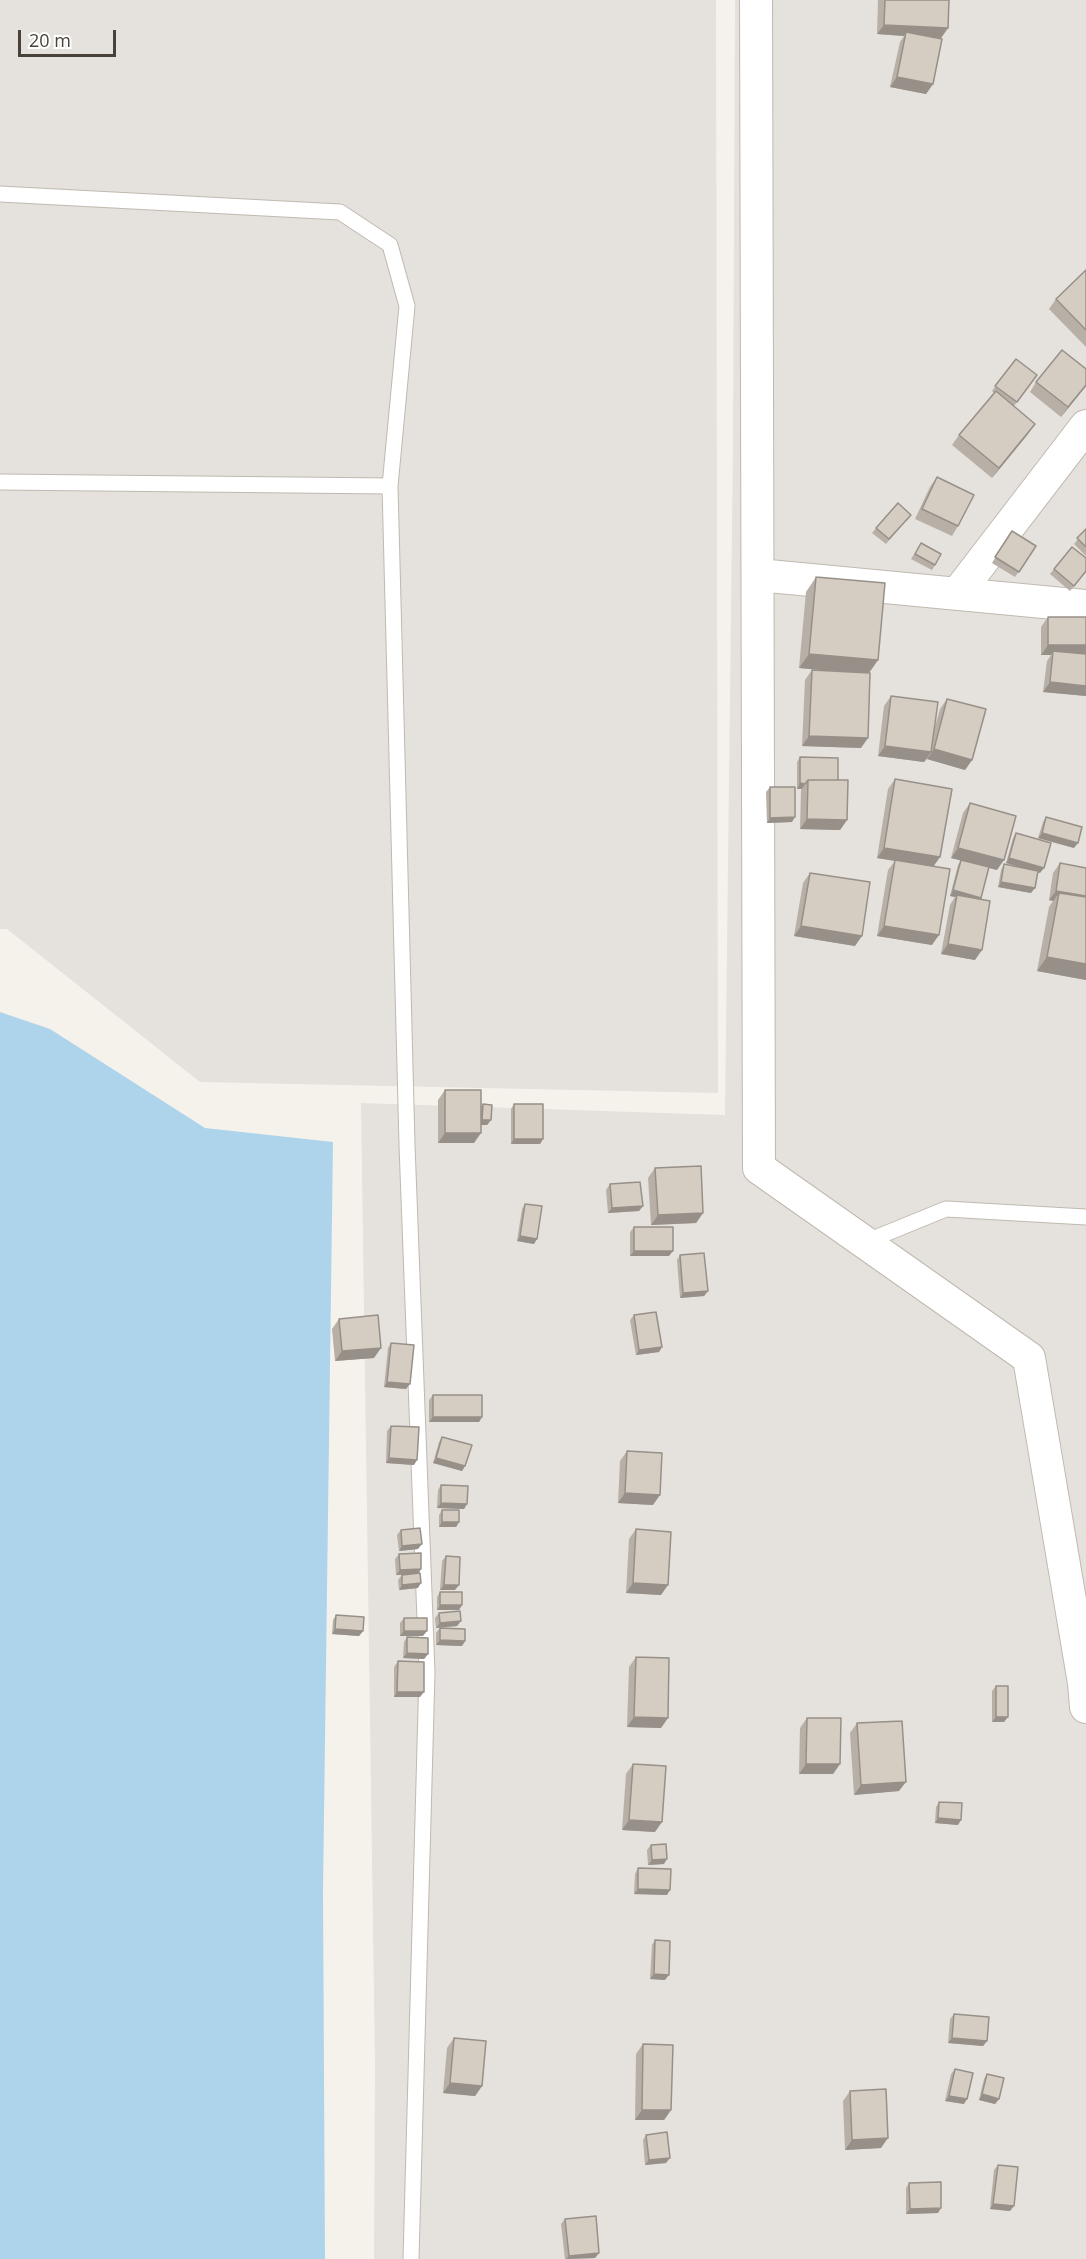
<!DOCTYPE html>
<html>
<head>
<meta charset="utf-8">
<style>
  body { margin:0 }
  #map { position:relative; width:1086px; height:2259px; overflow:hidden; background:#f5f2ec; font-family:"Open Sans",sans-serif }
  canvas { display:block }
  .scale { position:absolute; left:18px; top:30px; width:98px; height:27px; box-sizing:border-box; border:3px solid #49423a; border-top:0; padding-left:8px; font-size:18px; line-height:21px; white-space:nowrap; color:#49423a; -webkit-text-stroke:4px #fff; paint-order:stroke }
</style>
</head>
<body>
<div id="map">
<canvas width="1086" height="2259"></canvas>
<div class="scale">20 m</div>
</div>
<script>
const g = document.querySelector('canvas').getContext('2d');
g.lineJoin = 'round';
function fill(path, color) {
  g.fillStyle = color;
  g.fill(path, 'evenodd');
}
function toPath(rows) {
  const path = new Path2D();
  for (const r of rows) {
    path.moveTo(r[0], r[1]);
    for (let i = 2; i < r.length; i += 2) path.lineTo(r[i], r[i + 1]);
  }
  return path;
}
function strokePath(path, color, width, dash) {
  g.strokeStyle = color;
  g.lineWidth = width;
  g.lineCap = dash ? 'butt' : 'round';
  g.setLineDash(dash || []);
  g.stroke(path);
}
fill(toPath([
  [0,0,716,0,718,1093,200,1082,7,929,0,929],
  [735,0,1086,0,1086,2259,374,2259,375,2064,361,1103,725,1115,733,445]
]), '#e5e1dd');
fill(toPath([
  [0,1012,50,1029,205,1128,333,1142,323,1890,325,2259,0,2259]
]), '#aed4ec');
const lane = toPath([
  [0,194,340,212,390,245,407,306,390,486],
  [0,482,390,486,407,1145,427,1672,411,2259],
  [865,1242,946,1209,1086,1217]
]);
const street = toPath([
  [756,0,759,1168,1029,1358,1084,1683,1086,1707],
  [758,575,1086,606],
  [957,594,1086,426]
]);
strokePath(lane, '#c0b9af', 17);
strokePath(street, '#c0b9af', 34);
strokePath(lane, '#fff', 15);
strokePath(street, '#fff', 32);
fill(toPath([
  [878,0,949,0,948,28,941,38,933,37,933,84,926,94,890,87,900,42,904,36,877,34],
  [1086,270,1086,347,1049,309,1056,299],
  [1016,359,1037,375,1014,406,1028,434,992,478,952,445,959,435,994,393,992,391],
  [1036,382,1086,386,1061,417,1030,392],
  [937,477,958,526,952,536,915,519,930,487],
  [911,515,886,544,872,533,876,528],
  [1086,529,1086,556,1074,544],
  [1012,531,1036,546,1015,577,992,563],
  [921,543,935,565,932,570,911,559],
  [1054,569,1086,572,1070,591,1050,574],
  [816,577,878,660,869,673,861,748,802,746,805,680,812,670,830,671,799,668,806,592],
  [1048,617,1086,696,1043,692,1047,661,1051,655,1041,655,1041,627],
  [891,696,934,730,940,709,947,699,972,760,965,770,927,759,924,762,878,756,884,706],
  [800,757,838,780,847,820,840,830,800,829,801,790,802,789,797,789,797,762],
  [895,779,940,857,933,866,932,945,877,936,888,870,895,861,877,858,888,789],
  [770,787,792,822,767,823,766,792],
  [970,803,997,870,989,868,980,899,975,960,941,954,950,905,955,897,950,896,958,865,961,860,951,858,963,813],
  [1046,817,1074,848,1038,838,1043,822],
  [1016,833,1040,873,1038,872,1031,893,998,887,1001,870,1004,864,1024,868,1006,863,1013,838],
  [1060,863,1086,980,1037,971,1049,907,1053,901,1049,900,1053,873],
  [810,873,855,946,794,936,803,883],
  [445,1090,481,1106,483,1104,491,1120,487,1125,481,1125,474,1143,438,1143,438,1100],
  [514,1104,543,1139,540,1144,511,1144,511,1109],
  [655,1168,703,1213,696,1223,651,1225,648,1178],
  [610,1184,643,1206,639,1211,608,1213,606,1190],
  [525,1204,534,1244,517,1241,522,1209],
  [634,1227,669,1256,630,1256,630,1232],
  [680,1255,708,1291,704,1296,680,1298,677,1260],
  [634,1315,662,1347,659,1352,636,1355,630,1320],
  [339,1319,374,1358,335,1361,332,1329],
  [391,1343,406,1389,384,1387,388,1348],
  [433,1395,482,1417,479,1422,429,1422,429,1400],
  [391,1426,414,1465,386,1463,387,1431],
  [442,1437,465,1466,462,1471,433,1463,439,1442],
  [627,1451,653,1505,618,1503,620,1461],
  [441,1485,467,1504,464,1509,437,1508,438,1490],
  [442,1510,459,1522,456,1527,439,1527,439,1515],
  [636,1529,661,1595,626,1593,629,1539],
  [401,1530,418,1549,399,1551,397,1535],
  [399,1554,421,1569,418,1574,396,1575,395,1559],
  [446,1556,455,1590,440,1590,442,1561],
  [402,1575,418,1588,399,1590,398,1580],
  [440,1592,462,1605,459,1610,437,1610,437,1597],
  [439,1613,461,1621,457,1626,436,1628,435,1618],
  [336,1615,363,1631,359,1636,332,1634,333,1620],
  [404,1618,423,1636,400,1636,400,1623],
  [440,1628,465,1641,462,1646,436,1645,436,1633],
  [407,1637,428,1654,424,1659,403,1658,404,1642],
  [636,1657,661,1728,627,1727,629,1667],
  [398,1661,420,1697,394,1697,394,1667],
  [996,1686,1004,1722,992,1722,992,1691],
  [807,1718,840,1764,833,1774,799,1774,800,1728],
  [857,1723,899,1791,854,1795,850,1733],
  [633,1764,655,1832,622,1830,626,1774],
  [939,1802,958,1825,935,1823,936,1807],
  [651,1845,664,1864,648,1865,647,1850],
  [638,1868,667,1895,634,1894,635,1874],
  [655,1940,665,1980,650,1979,652,1945],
  [954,2014,987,2041,983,2046,948,2043,950,2019],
  [454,2038,482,2086,475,2096,443,2093,447,2048],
  [643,2044,671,2110,664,2120,635,2120,636,2054],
  [955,2069,964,2104,945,2101,951,2074],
  [987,2074,999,2099,995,2104,979,2100,984,2079],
  [850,2091,881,2148,845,2150,843,2101],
  [646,2135,666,2163,645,2165,643,2140],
  [998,2165,1010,2211,990,2209,994,2170],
  [909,2183,938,2213,906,2214,906,2188],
  [565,2219,599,2253,595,2258,565,2259,561,2224]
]), '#b8b0a7');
fill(toPath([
  [884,25,948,28,941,38,906,36,906,32,904,36,877,34],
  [897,77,933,84,926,94,890,87],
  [1086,385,1086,386,1061,417,1068,407],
  [1035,424,1028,434,992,478,999,468],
  [1048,645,1086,645,1086,655,1053,651,1051,655,1041,655],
  [809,654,878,660,868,674,799,668],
  [1050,682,1086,686,1086,696,1043,692],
  [809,736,868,738,861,748,802,746],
  [885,746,931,752,924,762,878,756],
  [934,749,972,760,965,770,927,759],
  [800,783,805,784,802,789,797,789],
  [795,817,792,822,767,823,770,818],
  [807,819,847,820,840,830,800,829],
  [1042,833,1078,843,1074,848,1038,838],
  [884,848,940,857,933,867,877,858],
  [958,848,1004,860,997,870,951,858],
  [1009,858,1044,868,1040,873,1006,863],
  [1001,882,1035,888,1031,893,998,887],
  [953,890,981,898,978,903,957,895,955,897,950,896],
  [1056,891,1086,896,1086,907,1059,893,1053,901,1049,900],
  [801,926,862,936,855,946,794,936],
  [884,926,939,935,932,945,877,936],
  [948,944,982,950,975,960,941,954],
  [1047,957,1086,964,1086,980,1037,971],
  [482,1120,491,1120,487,1125,479,1125],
  [445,1133,481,1133,474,1143,438,1143],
  [514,1139,543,1139,540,1144,511,1144],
  [643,1206,639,1211,608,1213,612,1208],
  [703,1213,696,1223,651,1225,658,1215],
  [520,1236,537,1239,534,1244,517,1241],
  [634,1251,673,1251,669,1256,630,1256],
  [708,1291,704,1296,680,1298,683,1293],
  [662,1347,659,1352,636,1355,639,1350],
  [381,1348,374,1358,335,1361,342,1351],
  [387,1382,410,1384,406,1389,384,1387],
  [433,1417,482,1417,479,1422,429,1422],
  [389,1458,417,1460,414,1465,386,1463],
  [436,1458,465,1466,462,1471,433,1463],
  [625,1493,660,1495,653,1505,618,1503],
  [441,1503,467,1504,464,1509,437,1508],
  [442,1522,459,1522,456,1527,439,1527],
  [422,1544,418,1549,399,1551,402,1546],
  [421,1569,418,1574,396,1575,400,1570],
  [421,1583,418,1588,399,1590,402,1585],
  [633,1583,668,1585,661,1595,626,1593],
  [444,1585,459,1585,455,1590,440,1590],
  [440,1605,462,1605,459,1610,437,1610],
  [461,1621,457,1626,436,1628,440,1623],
  [335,1629,363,1631,359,1636,332,1634],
  [404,1631,427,1631,423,1636,400,1636],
  [440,1640,465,1641,462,1646,436,1645],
  [407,1653,428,1654,424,1659,403,1658],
  [397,1692,424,1692,420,1697,394,1697],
  [634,1717,668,1718,661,1728,627,1727],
  [996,1717,1008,1717,1004,1722,992,1722],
  [806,1764,840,1764,833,1774,799,1774],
  [906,1782,899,1791,854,1795,861,1785],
  [938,1818,961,1820,958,1825,935,1823],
  [629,1820,662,1822,655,1832,622,1830],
  [667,1859,664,1864,648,1865,652,1860],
  [638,1889,670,1890,667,1895,634,1894],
  [654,1974,669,1975,665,1980,650,1979],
  [952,2038,987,2041,983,2046,948,2043],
  [450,2083,482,2086,475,2096,443,2093],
  [982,2094,999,2099,995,2104,979,2100],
  [949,2096,967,2099,964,2104,945,2101],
  [642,2110,671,2110,664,2120,635,2120],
  [888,2138,881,2148,845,2150,852,2140],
  [670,2158,666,2163,645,2165,649,2160],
  [993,2204,1014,2206,1010,2211,990,2209],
  [941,2208,938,2213,906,2214,910,2209],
  [599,2253,595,2258,566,2259,569,2256]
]), '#969088');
const building = toPath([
  [885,0,949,0,948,28,884,25,885,0],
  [906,32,942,39,933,84,897,77,906,32],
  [1086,270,1086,330,1056,299,1086,270],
  [1062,350,1086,369,1086,385,1068,407,1036,382,1062,350],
  [1016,359,1037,375,1017,402,995,386,1016,359],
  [996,391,1035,424,999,468,959,435,996,391],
  [937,477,974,495,958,526,922,509,937,477],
  [898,503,911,515,889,539,876,528,898,503],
  [1086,529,1086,547,1077,538,1086,529],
  [1012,531,1036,546,1019,572,995,557,1012,531],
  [921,543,941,554,935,565,915,554,921,543],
  [1072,547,1086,558,1086,571,1074,586,1054,569,1072,547],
  [816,577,885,583,878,660,809,654,816,577],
  [1048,617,1086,617,1086,645,1048,645,1048,617],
  [1053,651,1086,654,1086,686,1050,682,1053,651],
  [812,670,870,673,868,738,809,736,812,670],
  [891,696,938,702,931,752,885,746,891,696],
  [947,699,986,709,972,760,934,749,947,699],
  [800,757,838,758,838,780,808,780,805,784,800,783,800,757],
  [895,779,952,789,940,857,884,848,895,779],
  [808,780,848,780,847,820,807,819,808,780],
  [770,787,795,787,795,817,770,818,770,787],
  [970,803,1016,816,1004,860,958,848,970,803],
  [1046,817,1082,827,1078,843,1042,833,1046,817],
  [1016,833,1051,843,1044,868,1009,858,1016,833],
  [895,860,950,869,939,935,884,926,895,860],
  [961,860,989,867,981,898,953,890,961,860],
  [1060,863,1086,868,1086,896,1056,891,1060,863],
  [1004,864,1038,871,1035,888,1001,882,1004,864],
  [810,873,870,882,862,936,801,926,810,873],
  [1059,893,1086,897,1086,964,1047,957,1059,893],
  [957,895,990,901,982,950,948,944,957,895],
  [445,1090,481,1090,481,1133,445,1133,445,1090],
  [483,1104,492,1105,491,1120,482,1120,483,1104],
  [514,1104,543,1104,543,1139,514,1139,514,1104],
  [701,1166,703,1213,658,1215,655,1168,701,1166],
  [640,1182,643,1206,612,1208,610,1184,640,1182],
  [525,1204,542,1206,537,1239,520,1236,525,1204],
  [634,1227,673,1227,673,1251,634,1251,634,1227],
  [704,1253,708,1291,683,1293,680,1255,704,1253],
  [656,1312,662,1347,639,1350,634,1315,656,1312],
  [378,1315,381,1348,342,1351,339,1319,378,1315],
  [391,1343,414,1345,410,1384,387,1382,391,1343],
  [433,1395,482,1395,482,1417,433,1417,433,1395],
  [391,1426,419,1427,417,1460,389,1458,391,1426],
  [442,1437,472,1445,465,1466,436,1458,442,1437],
  [627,1451,662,1453,660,1495,625,1493,627,1451],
  [441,1485,468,1486,467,1504,441,1503,441,1485],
  [442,1510,459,1510,459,1522,442,1522,442,1510],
  [420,1528,422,1544,402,1546,401,1530,420,1528],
  [636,1529,671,1532,668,1585,633,1583,636,1529],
  [421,1553,421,1569,400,1570,399,1554,421,1553],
  [446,1556,460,1557,459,1585,444,1585,446,1556],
  [420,1573,421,1583,402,1585,402,1575,420,1573],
  [440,1592,462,1592,462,1605,440,1605,440,1592],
  [460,1611,461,1621,440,1623,439,1613,460,1611],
  [336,1615,364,1617,363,1631,335,1629,336,1615],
  [404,1618,427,1618,427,1631,404,1631,404,1618],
  [440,1628,465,1629,465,1641,440,1640,440,1628],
  [407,1637,428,1638,428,1654,407,1653,407,1637],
  [636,1657,669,1658,668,1718,634,1717,636,1657],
  [398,1661,424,1662,424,1692,397,1692,398,1661],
  [996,1686,1008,1686,1008,1717,996,1717,996,1686],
  [807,1718,841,1718,840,1764,806,1764,807,1718],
  [902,1721,906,1782,861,1785,857,1723,902,1721],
  [633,1764,666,1766,662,1822,629,1820,633,1764],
  [939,1802,962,1803,961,1820,938,1818,939,1802],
  [666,1844,667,1859,652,1860,651,1845,666,1844],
  [638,1868,671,1869,670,1890,638,1889,638,1868],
  [655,1940,670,1941,669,1975,654,1974,655,1940],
  [954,2014,989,2017,987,2041,952,2038,954,2014],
  [454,2038,486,2041,482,2086,450,2083,454,2038],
  [643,2044,673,2045,671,2110,642,2110,643,2044],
  [955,2069,973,2073,967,2099,949,2096,955,2069],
  [987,2074,1004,2078,999,2099,982,2094,987,2074],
  [886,2089,888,2138,852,2140,850,2091,886,2089],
  [667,2132,670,2158,649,2160,646,2135,667,2132],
  [998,2165,1018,2167,1014,2206,993,2204,998,2165],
  [941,2182,941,2208,910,2209,909,2183,941,2182],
  [596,2216,599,2253,569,2256,565,2219,596,2216]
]);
fill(building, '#d6cdc2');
strokePath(building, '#969088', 1.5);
</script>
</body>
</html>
